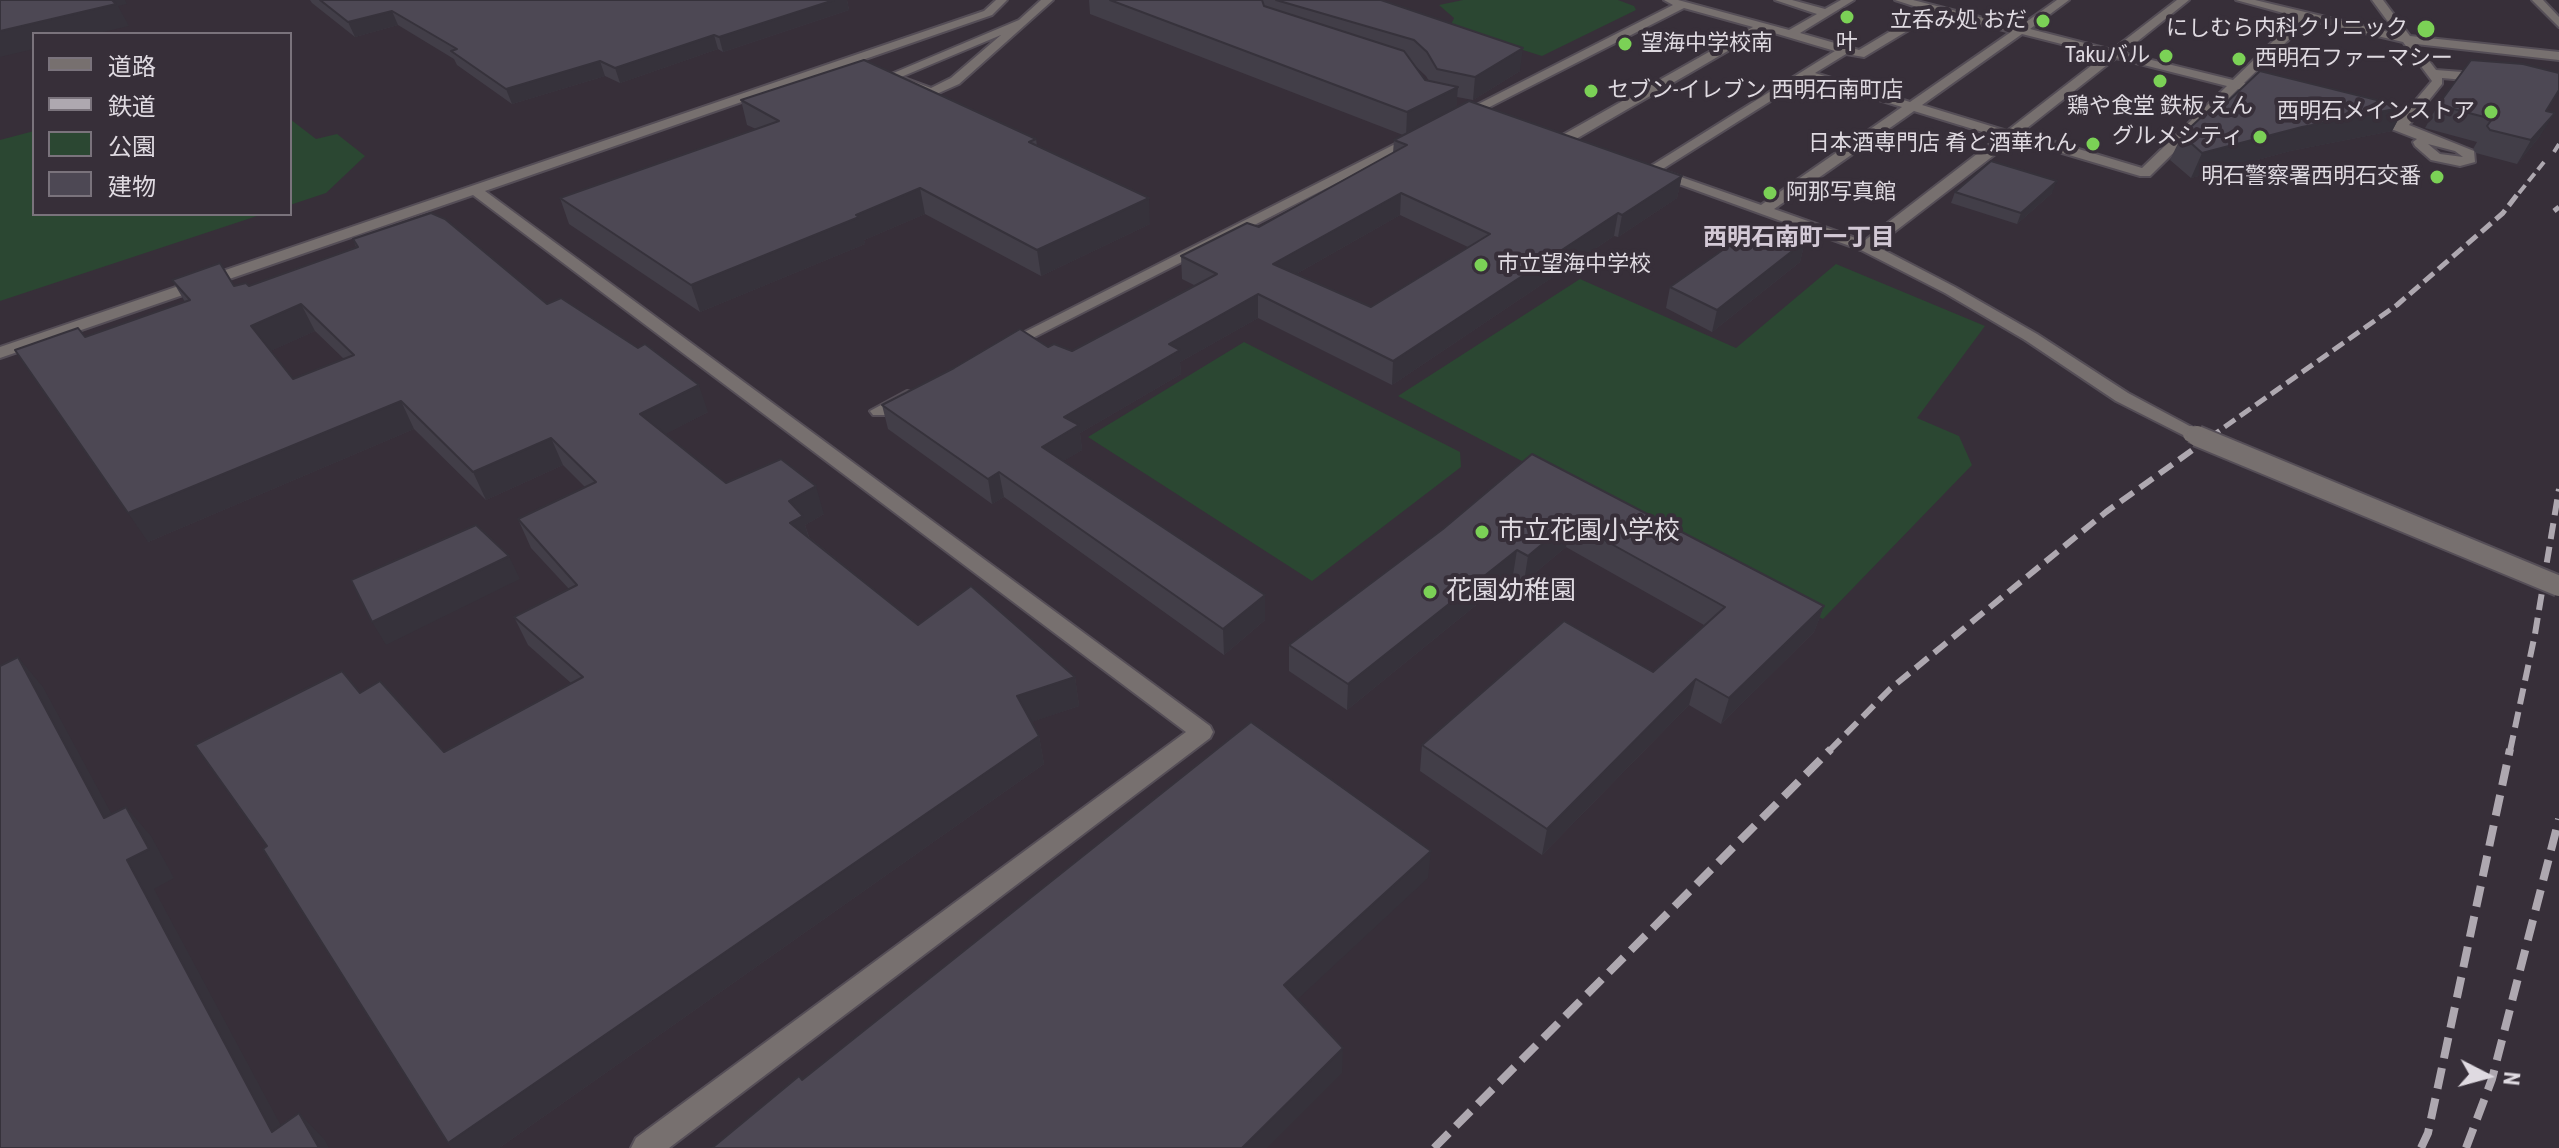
<!DOCTYPE html>
<html>
<head>
<meta charset="utf-8">
<style>
  body { margin:0 }
  #map { position:relative; width:2559px; height:1148px; overflow:hidden; background:#372f39; font-family:"Roboto Condensed","Noto Sans JP",sans-serif }
  canvas { display:block }
  .legend { position:absolute; left:32px; top:32px; width:260px; height:184px; box-sizing:border-box; background:#372f39; border:2px solid #7a737c; margin:0; padding:10px 14px; list-style:none; font-size:24px; color:#dfdae1 }
  .legend li { display:flex; align-items:center; gap:16px; height:40px }
  .legend b { width:40px; border:2px solid #7a737c }
  .north { position:absolute; left:2447px; top:1036px; width:80px; height:80px; -webkit-text-stroke:6px #372f39; paint-order:stroke; rotate:96deg; font-size:22px; font-weight:700; line-height:32px; text-align:center; color:#dfdae1 }
  .north::after { content:''; display:block; margin:auto; width:28px; height:36px; background:#dfdae1; clip-path:polygon(50% 0,100% 100%,50% 72%,0 100%) }
</style>
</head>
<body>
<div id="map">
<canvas width="2559" height="1148"></canvas>
<ul class="legend">
<li><b style="height:10px;background:#77706f"></b>道路</li>
<li><b style="height:10px;background:#aea8b0"></b>鉄道</li>
<li><b style="height:22px;background:#2b4732"></b>公園</li>
<li><b style="height:22px;background:#4d4854"></b>建物</li>
</ul>
<div class="north">N</div>
</div>
<script>
const g = document.querySelector('canvas').getContext('2d');
g.lineJoin = 'round';
function fill(path, color) {
  g.fillStyle = color;
  g.fill(path, 'evenodd');
}
function toPath(rows) {
  const path = new Path2D();
  for (const r of rows) {
    path.moveTo(r[0], r[1]);
    for (let i = 2; i < r.length; i += 2) path.lineTo(r[i], r[i + 1]);
  }
  return path;
}
function strokePath(path, color, width, dash) {
  g.strokeStyle = color;
  g.lineWidth = width;
  g.lineCap = dash ? 'butt' : 'round';
  g.setLineDash(dash || []);
  g.stroke(path);
}
function label(font, color, halo, rows, align = 'center') {
  g.font = font + ' "Roboto Condensed","Noto Sans JP",sans-serif';
  g.lineWidth = 8;
  g.setLineDash([]);
  g.textBaseline = 'middle';
  g.strokeStyle = halo;
  g.fillStyle = color;
  for (const [text, x, y, turn = 0] of rows) {
    g.save();
    g.translate(x, y);
    g.rotate((+turn || 0) * Math.PI / 180);
    g.textAlign = isNaN(turn) ? turn : align;
    if (halo) g.strokeText(text, 0, 0);
    g.fillText(text, 0, 0);
    g.restore();
  }
}
fill(toPath([
  [1463,0,1618,0,1634,6,1636,10,1542,56,1450,27,1454,18,1439,5],
  [290,119,316,139,337,134,365,156,326,193,290,205],
  [34,131,34,214,263,214,0,301,0,140],
  [1836,264,1985,326,1917,418,1959,436,1972,465,1823,619,1398,396,1580,279,1736,348],
  [1244,342,1460,452,1461,467,1312,581,1088,437]
]), '#2b4732');
const minor = toPath([
  [996,0,1007,0,992,15,485,191,1210,726,1213,732,1210,738,669,1148,631,1148,636,1138,1186,732,473,195,0,358,0,347,984,11,996,0],
  [1041,0,1053,0,959,84,932,96,884,77,1019,20,1041,0],
  [1001,35,951,78,931,88,901,77,1001,35],
  [1664,0,1678,0,1789,30,1817,14,1775,0,1792,0,1825,9,1841,0,1854,0,1800,33,1859,50,1926,10,1895,0,1913,0,2019,27,2057,0,2069,0,2030,29,2112,50,2177,0,2189,0,2123,53,2233,80,2298,17,2236,0,2255,0,2397,34,2372,0,2383,0,2410,36,2559,52,2559,60,2416,44,2436,70,2488,74,2494,78,2488,82,2442,78,2442,84,2409,125,2474,151,2475,162,2460,166,2431,160,2415,146,2413,142,2417,139,2363,118,2369,114,2398,121,2432,81,2403,42,2309,20,2244,83,2272,90,2272,96,2238,89,2150,176,2140,176,2015,139,1876,246,1955,287,2037,334,2128,393,2197,430,2200,434,2197,438,2191,439,2116,401,2025,340,1945,293,1861,250,1643,171,1835,51,1764,30,1569,143,1559,143,1559,137,1753,27,1684,8,1462,121,1451,118,1673,5,1664,0],
  [1937,13,2011,32,1910,102,1815,73,1846,54,1864,57,1937,13],
  [2022,34,2105,55,2007,131,1922,105,2022,34],
  [2116,58,2227,86,2142,168,2022,132,2116,58],
  [1807,78,1902,107,1761,205,1661,170,1807,78],
  [1914,111,1999,137,1864,241,1774,209,1914,111],
  [2428,144,2455,151,2463,157,2440,154,2428,144],
  [2532,0,2543,0,2559,17,2559,27,2532,0],
  [1413,135,1425,138,1013,348,1007,350,999,345,1413,135],
  [907,391,913,392,916,396,913,400,885,415,873,415,870,411,907,391]
]);
strokePath(minor, '#554e57', 4);
fill(minor, '#77706f');
strokePath(toPath([
  [2554,152,2559,144],
  [2519,193,2544,162]
]), '#aea8b0', 4, [10, 5]);
strokePath(toPath([
  [2554,211,2559,207],
  [2209,438,2397,305,2503,213,2520,191]
]), '#aea8b0', 5, [13, 6]);
strokePath(toPath([
  [1829,751,1890,689,2106,512,2212,436],
  [2510,751,2535,634,2559,489]
]), '#aea8b0', 6, [16, 8]);
strokePath(toPath([
  [1434,1148,1831,749],
  [2421,1148,2428,1133,2510,749],
  [2466,1148,2492,1079,2559,819]
]), '#aea8b0', 8, [21, 10]);
const minorBridgeFar1 = toPath([
  [2191,434,2201,438]
]);
const minorBridge = toPath([
  [2197,436,2559,586]
]);
strokePath(minorBridgeFar1, '#554e57', 19, []);
strokePath(minorBridge, '#554e57', 24, []);
strokePath(minorBridgeFar1, '#77706f', 16);
strokePath(minorBridge, '#77706f', 20);
fill(toPath([
  [310,0,847,0,849,10,723,52,718,49,620,83,605,76,512,104,457,65,454,59,398,25,355,37,312,3],
  [1089,0,1381,0,1520,71,1473,100,1457,97,1456,108,1682,176,1677,198,1618,237,1614,236,1392,385,1258,318,1180,362,1181,374,1080,433,1082,450,1063,461,1265,620,1224,655,1004,497,992,504,888,429,882,405,1048,347,1072,351,1196,286,1182,279,1181,256,1259,227,1393,153,1394,140,1403,135,1090,14],
  [1412,63,1426,76,1429,81,1425,80],
  [1400,215,1468,247,1371,307,1296,274],
  [741,100,1036,139,1037,146,1150,224,1041,276,925,214,864,240,865,244,700,312,569,224,560,198,756,129,747,125],
  [2226,103,2405,107,2392,131,2290,151,2191,178,2170,160,2182,135],
  [2438,105,2546,111,2540,136,2517,164,2476,153,2473,149,2477,142,2425,128],
  [1955,192,2052,193,2017,224,1951,203],
  [353,239,547,304,708,412,665,434,726,483,824,514,805,525,809,537,918,625,1075,677,1079,706,1031,722,1039,736,1044,764,499,1148,452,1148,448,1143,267,846,360,693,444,752,571,683,528,645,514,617,569,589,531,548,518,519,585,487,563,465,486,500,414,429,148,542,85,337,185,302,172,280,234,286,249,286,356,247],
  [315,331,344,359,293,379,270,351],
  [1805,241,1800,262,1712,332,1666,308,1670,287],
  [1532,454,1824,606,1814,632,1721,724,1689,705,1542,855,1420,771,1422,745,1653,672,1704,625,1566,547,1524,582,1513,575,1347,710,1289,671,1289,645,1443,529]
]), '#423e48');
fill(toPath([
  [105,0,125,0,127,4,118,6,129,26,95,34,34,34,34,49,0,57,0,31],
  [834,0,847,0,849,10,723,52,719,37],
  [392,11,398,25,355,37,348,22],
  [714,35,718,49,620,83,615,68],
  [1523,48,1520,71,1473,100,1475,77],
  [600,61,605,76,512,104,506,89],
  [1458,87,1456,111,1406,137,1407,112],
  [2405,107,2392,131,2290,151,2191,178,2202,153,2302,127],
  [2555,113,2540,136,2517,164,2531,140],
  [1682,176,1677,198,1618,237,1622,215],
  [2057,181,2052,193,2017,224,2021,213],
  [920,188,925,214,864,240,865,244,700,312,691,285],
  [1401,193,1400,215,1273,287,1273,264],
  [1149,198,1150,224,1041,276,1037,250],
  [1618,213,1614,236,1392,385,1393,361],
  [1805,241,1800,262,1712,332,1717,310],
  [1258,294,1258,318,1180,362,1181,374,1080,433,1082,450,1045,472,1042,447,1064,417,1169,344],
  [301,304,315,331,266,353,251,326],
  [699,385,708,412,650,442,640,414],
  [401,401,414,429,148,542,128,513],
  [551,438,563,465,486,500,473,472],
  [999,472,1004,497,992,504,988,479],
  [816,486,824,514,805,525,811,545,790,523,789,501],
  [1570,521,1566,547,1524,582,1528,556],
  [1517,550,1513,575,1347,710,1348,684],
  [509,556,520,579,386,645,372,622],
  [1265,595,1265,620,1224,655,1223,629],
  [1824,606,1814,632,1721,724,1729,698],
  [18,657,43,687,130,848,104,818],
  [1075,677,1079,706,1023,725,1017,696],
  [1696,679,1689,705,1542,855,1547,829],
  [1039,736,1044,764,499,1148,452,1148,448,1143],
  [126,807,151,836,174,878,154,889,293,1148,272,1132,127,860],
  [1431,851,1428,878,1284,1012,1284,985],
  [1343,1048,1342,1073,1267,1148,1242,1148],
  [299,1113,325,1140,329,1148,319,1148]
]), '#36323b');
const building = toPath([
  [0,0,112,0,116,4,0,31,0,0],
  [320,0,834,0,719,37,714,35,615,68,600,61,506,89,451,51,457,49,392,11,348,22,320,0],
  [1110,0,1262,0,1264,6,1404,51,1425,80,1458,87,1407,112,1110,0],
  [1276,0,1381,0,1523,48,1475,77,1437,69,1427,52,1414,40,1276,0],
  [864,60,1036,139,1029,142,1149,198,1037,250,920,188,856,215,859,217,691,285,560,198,779,121,741,100,864,60],
  [2471,60,2523,64,2559,73,2559,90,2546,111,2555,113,2531,140,2490,130,2487,126,2492,119,2438,105,2471,60],
  [2260,71,2405,107,2302,127,2202,153,2182,135,2219,101,2226,103,2260,71],
  [1469,101,1682,176,1622,215,1618,213,1393,361,1258,294,1169,344,1180,350,1064,417,1079,425,1042,447,1265,595,1223,629,999,472,988,479,882,405,954,368,1020,329,1048,347,1054,344,1072,351,1217,274,1181,256,1247,223,1259,227,1407,145,1394,140,1469,101],
  [1401,193,1490,234,1371,307,1273,264,1401,193],
  [1991,161,2057,181,2021,213,1955,192,1991,161],
  [431,213,445,219,547,304,561,298,638,348,645,344,699,385,640,414,726,483,781,459,816,486,789,501,803,516,790,523,918,625,971,586,1075,677,1017,696,1039,736,448,1143,263,849,267,846,195,745,342,671,360,693,380,681,444,752,583,677,514,617,577,585,518,519,596,482,551,438,473,472,401,401,128,513,15,350,78,328,85,337,190,300,172,280,220,263,234,286,246,283,249,286,358,247,353,239,431,213],
  [301,304,354,355,293,379,251,326,301,304],
  [1761,223,1805,241,1717,310,1670,287,1761,223],
  [1532,454,1824,606,1729,698,1696,679,1547,829,1422,745,1564,621,1653,672,1725,607,1570,521,1528,556,1517,550,1348,684,1289,645,1443,529,1532,454],
  [476,525,509,556,372,622,351,580,476,525],
  [18,657,104,818,126,807,149,849,127,860,272,1132,299,1113,319,1148,0,1148,0,666,18,657],
  [1251,722,1431,851,1284,985,1343,1048,1242,1148,712,1148,799,1076,802,1080,1251,722]
]);
fill(building, '#4d4854');
strokePath(building, '#36323b', 2);
for (const [x, y, r, color] of [
  [1847,17,8,"#7bd156"],
  [2043,21,8,"#7bd156"],
  [2426,29,10,"#7bd156"],
  [1625,44,8,"#7bd156"],
  [2166,56,8,"#7bd156"],
  [2239,59,8,"#7bd156"],
  [2160,81,8,"#7bd156"],
  [1591,91,8,"#7bd156"],
  [2491,112,8,"#7bd156"],
  [2260,137,8,"#7bd156"],
  [2093,144,8,"#7bd156"],
  [2437,177,8,"#7bd156"],
  [1770,193,8,"#7bd156"],
  [1481,265,8,"#7bd156"],
  [1482,532,8,"#7bd156"],
  [1430,592,8,"#7bd156"]
]) {
  const dot = new Path2D();
  dot.arc(x, y, r, 0, 2 * Math.PI);
  g.fillStyle = color;
  g.fill(dot);
  strokePath(dot, '#372f39', 3);
}
label('22px', '#dfdae1', '#372f39', [
  ["立呑み処 おだ",2027,21],
  ["にしむら内科クリニック",2408,29],
  ["叶",1847,43,"center"],
  ["望海中学校南",1641,44,"left"],
  ["Takuバル",2150,56],
  ["西明石ファーマシー",2255,59,"left"],
  ["セブン-イレブン 西明石南町店",1607,91,"left"],
  ["鶏や食堂 鉄板 えん",2160,107,"center"],
  ["西明石メインストア",2475,112],
  ["グルメシティ",2244,137],
  ["日本酒専門店 肴と酒華れん",2077,144],
  ["明石警察署西明石交番",2421,177],
  ["阿那写真館",1786,193,"left"],
  ["市立望海中学校",1497,265,"left"]
], 'right');
label('bold 24px', '#d3c9d6', '#372f39', [
  ["西明石南町一丁目",1799,239]
]);
label('26px', '#dfdae1', '#372f39', [
  ["市立花園小学校",1498,532],
  ["花園幼稚園",1446,592]
], 'left');
</script>
</body>
</html>
